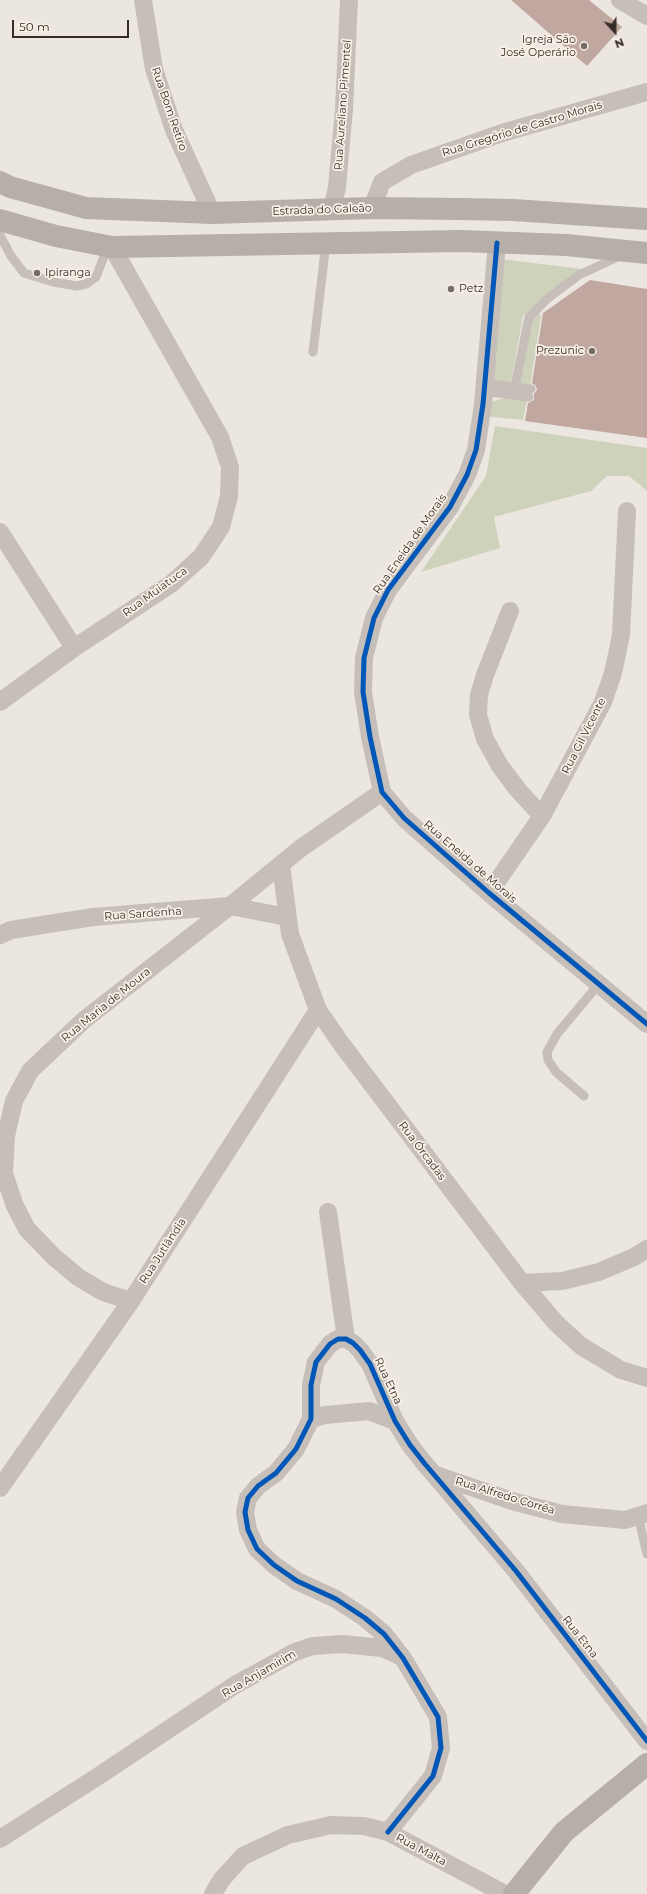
<!DOCTYPE html>
<html>
<head>
<meta charset="utf-8">
<style>
  body { margin:0 }
  #map { position:relative; width:647px; height:1894px; overflow:hidden; background:#ece6e0; font-family:Montserrat,sans-serif }
  canvas { display:block }
  .north { position:absolute; left:595px; top:12px; width:40px; height:40px; -webkit-text-stroke:3px #f9f0e6; paint-order:stroke; rotate:159deg; font-size:11px; font-weight:700; line-height:16px; text-align:center; color:#362b27 }
  .north::after { content:''; display:block; margin:auto; width:14px; height:18px; background:#362b27; clip-path:polygon(50% 0,100% 100%,50% 72%,0 100%) }
  .scale { position:absolute; left:12px; top:20px; width:117px; height:18px; box-sizing:border-box; border:2px solid #362b27; border-top:0; padding-left:5px; font-size:12px; line-height:14px; white-space:nowrap; color:#362b27; -webkit-text-stroke:3px #f9f0e6; paint-order:stroke }
</style>
</head>
<body>
<div id="map">
<canvas width="647" height="1894"></canvas>
<div class="north">N</div>
<div class="scale">50 m</div>
</div>
<script>
const g = document.querySelector('canvas').getContext('2d');
g.lineJoin = 'round';
function fill(path, color) {
  g.fillStyle = color;
  g.fill(path, 'evenodd');
}
function toPath(rows) {
  const path = new Path2D();
  for (const r of rows) {
    path.moveTo(r[0], r[1]);
    for (let i = 2; i < r.length; i += 2) path.lineTo(r[i], r[i + 1]);
  }
  return path;
}
function strokePath(path, color, width, dash) {
  g.strokeStyle = color;
  g.lineWidth = width;
  g.lineCap = dash ? 'butt' : 'round';
  g.setLineDash(dash || []);
  g.stroke(path);
}
function label(font, color, halo, rows, align = 'center') {
  g.font = font + ' Montserrat,sans-serif';
  g.lineWidth = 3.5;
  g.setLineDash([]);
  g.textBaseline = 'middle';
  g.strokeStyle = halo;
  g.fillStyle = color;
  for (const [text, x, y, turn = 0] of rows) {
    g.save();
    g.translate(x, y);
    g.rotate((+turn || 0) * Math.PI / 180);
    g.textAlign = isNaN(turn) ? turn : align;
    if (halo) g.strokeText(text, 0, 0);
    g.fillText(text, 0, 0);
    g.restore();
  }
}
fill(toPath([
  [501,259,582,269,544,296,523,316,511,383,488,380],
  [539,313,541,316,530,387,517,385,530,320],
  [505,397,527,400,523,420,483,416,484,405],
  [495,426,647,448,647,491,629,476,607,476,591,491,494,517,500,548,421,572,486,476]
]), '#ced2ba');
fill(toPath([
  [511,0,589,0,622,27,587,66],
  [590,280,647,289,647,438,525,421,528,403,534,400,534,394,537,390,536,386,532,383,543,313]
]), '#c0a8a1');
strokePath(toPath([
  [0,235,11,256,24,273,53,282,77,286,86,284,96,277,108,246],
  [313,352,326,243],
  [484,383,531,389],
  [515,387,529,317,547,299,579,275,622,255],
  [483,391,529,397],
  [584,1096,556,1072,548,1060,547,1052,557,1034,598,985],
  [638,1516,647,1554]
]), '#c5beb9', 9);
strokePath(toPath([
  [143,0,154,69,174,130,212,213],
  [620,0,647,16],
  [372,208,382,182,411,165,502,133,647,92],
  [332,209,337,187,344,109,349,0],
  [497,243,483,404,476,450,467,475,450,507,388,590,374,618,364,658,363,692,370,737,382,792,404,818,489,893,647,1024],
  [0,532,74,648],
  [510,611,485,675,479,695,478,715,485,739,500,766,518,790,542,816],
  [0,702,74,648,171,584,201,557,221,527,229,496,230,467,220,437,112,247],
  [281,865,290,934,318,1010,340,1042,522,1283,556,1323,581,1346,621,1370,647,1378],
  [489,893,542,816,603,702,613,673,621,635,627,511],
  [0,935,11,930,93,917,230,906,287,917],
  [328,1212,346,1339],
  [522,1283,562,1281,599,1272,634,1257,647,1249],
  [131,1301,103,1292,78,1277,54,1257,27,1229,15,1206,4,1174,6,1136,14,1101,30,1071,84,1020,230,906,301,848,382,792],
  [311,1419,325,1415,369,1411,395,1421],
  [436,1475,512,1501,562,1514,625,1520,647,1513],
  [0,1488,131,1301,318,1010],
  [388,1832,433,1776,441,1748,438,1717,403,1658,384,1634,365,1618,336,1599,297,1581,274,1565,257,1549,248,1530,245,1512,248,1498,258,1486,276,1473,296,1449,311,1419,311,1385,316,1362,330,1344,338,1339,346,1339,353,1343,360,1350,370,1364,395,1421,410,1445,425,1464,516,1571,647,1741],
  [0,1839,97,1777,235,1685,295,1652,313,1646,342,1644,382,1648,400,1656],
  [213,1894,222,1879,243,1856,288,1835,331,1825,364,1826,388,1832,505,1894]
]), '#c5beb9', 18);
strokePath(toPath([
  [0,182,10,187,86,208,212,213,372,208,460,209,513,210,647,219],
  [0,220,56,236,112,247,461,241,566,245,647,253],
  [514,1894,564,1832,647,1764]
]), '#b6aea9', 22);
strokePath(toPath([
  [497,243,483,404,476,450,467,475,450,507,388,590,374,618,364,658,363,692,370,737,382,792,404,818,489,893,647,1024],
  [388,1832,433,1776,441,1748,438,1717,403,1658,384,1634,365,1618,336,1599,297,1581,274,1565,257,1549,248,1530,245,1512,248,1498,258,1486,276,1473,296,1449,311,1419,311,1385,316,1362,330,1344,338,1339,346,1339,353,1343,360,1350,370,1364,395,1421,410,1445,425,1464,516,1571,647,1741]
]), '#0057b8', 5);
for (const [x, y, r, color] of [
  [584,46,4,"#766c68"],
  [37,273,4,"#766c68"],
  [451,289,4,"#766c68"],
  [592,351,4,"#766c68"]
]) {
  const dot = new Path2D();
  dot.arc(x, y, r, 0, 2 * Math.PI);
  g.fillStyle = color;
  g.fill(dot);
  strokePath(dot, '#f9f0e6', 1.5);
}
label('11px', '#362b27', '#f9f0e6', [
  ["Igreja São",576,40],
  ["José Operário",576,53],
  ["Ipiranga",45,273,"left"],
  ["Petz",459,289,"left"],
  ["Prezunic",584,351]
], 'right');
label('11px', '#362b27', '#f9f0e6', [
  ["Rua Aureliano Pimentel",343,105,-86],
  ["Rua Bom Retiro",169,109,71],
  ["Rua Gregório de Castro Morais",522,129,-17],
  ["Estrada do Galeão",322,210,-2],
  ["Rua Eneida de Morais",410,544,-55],
  ["Rua Muiatuca",155,592,-36],
  ["Rua Gil Vicente",584,736,-63],
  ["Rua Eneida de Morais",470,862,41],
  ["Rua Sardenha",143,914,-4],
  ["Rua Maria de Moura",106,1005,-39],
  ["Rua Órcadas",422,1151,53],
  ["Rua Jutlândia",163,1251,-57],
  ["Rua Etna",388,1381,65],
  ["Rua Alfredo Corrêa",505,1496,17],
  ["Rua Etna",580,1637,52],
  ["Rua Anjamirim",259,1674,-30],
  ["Rua Malta",421,1850,28]
]);
</script>
</body>
</html>
